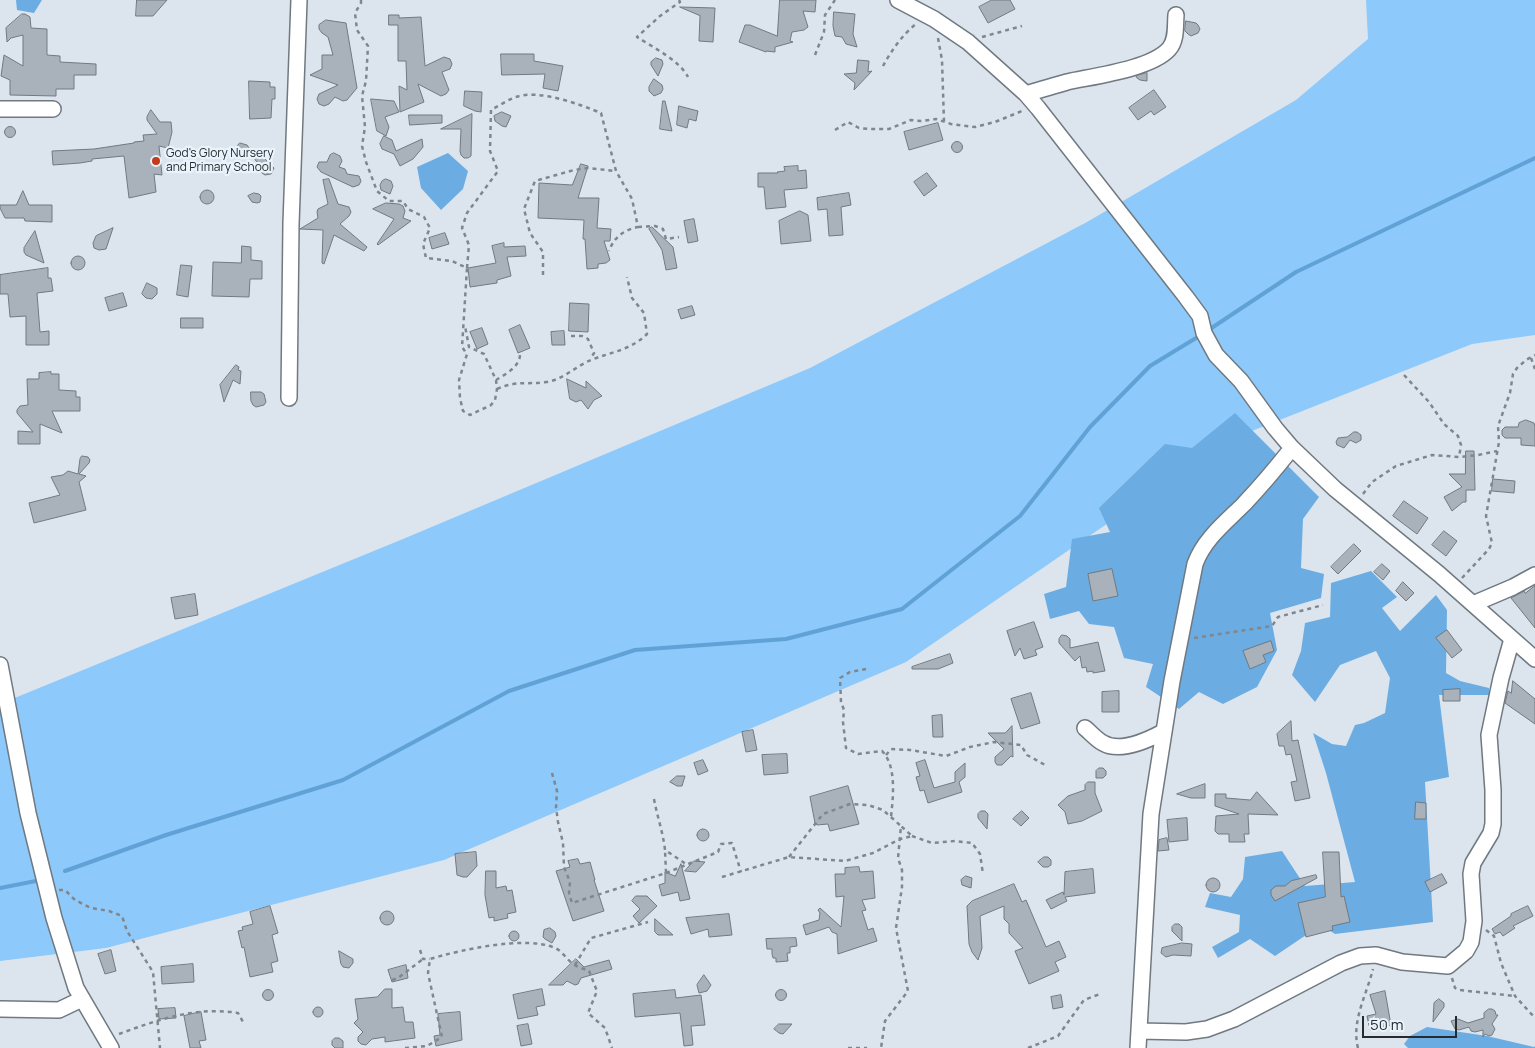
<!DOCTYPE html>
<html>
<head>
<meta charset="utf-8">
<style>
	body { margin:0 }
	#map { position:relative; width:1535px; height:1048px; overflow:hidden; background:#dce5ee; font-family:Manrope,sans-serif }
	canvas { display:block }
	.scale { position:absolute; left:1362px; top:1016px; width:95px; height:22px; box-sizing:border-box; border:2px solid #272b2e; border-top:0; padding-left:6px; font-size:15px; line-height:18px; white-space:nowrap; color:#272b2e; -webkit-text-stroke:4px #e9f3fb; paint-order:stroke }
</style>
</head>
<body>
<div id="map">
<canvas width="1535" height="1048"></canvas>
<div class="scale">50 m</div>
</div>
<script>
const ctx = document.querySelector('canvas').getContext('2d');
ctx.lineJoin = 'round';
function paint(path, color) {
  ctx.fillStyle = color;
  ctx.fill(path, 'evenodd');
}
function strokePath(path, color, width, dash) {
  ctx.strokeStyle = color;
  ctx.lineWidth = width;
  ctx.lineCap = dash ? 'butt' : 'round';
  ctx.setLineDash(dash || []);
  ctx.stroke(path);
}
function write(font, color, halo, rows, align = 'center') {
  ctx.font = font + ' Manrope,sans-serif';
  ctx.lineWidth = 4.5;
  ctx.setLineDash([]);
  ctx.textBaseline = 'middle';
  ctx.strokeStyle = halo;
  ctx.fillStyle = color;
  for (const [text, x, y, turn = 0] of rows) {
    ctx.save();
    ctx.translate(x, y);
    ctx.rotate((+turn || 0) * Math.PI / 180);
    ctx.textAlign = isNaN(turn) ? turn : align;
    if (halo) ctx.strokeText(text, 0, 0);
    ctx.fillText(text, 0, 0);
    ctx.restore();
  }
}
paint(new Path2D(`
	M 1366,0 L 1535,0 L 1535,335 L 1472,344 L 1229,440 L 906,662 L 444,860 L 106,948 L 0,961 L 0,704 L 403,539 L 810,368 L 1087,222 L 1296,100 L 1368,39 Z`), '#8dc9fa');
paint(new Path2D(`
	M 16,0 L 42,0 L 34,13 L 17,10 Z
	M 448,153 L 468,171 L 463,189 L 441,210 L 421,188 L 417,167 Z
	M 1235,413 L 1319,497 L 1303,519 L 1301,568 L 1324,574 L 1321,598 L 1270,613 L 1277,650 L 1257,687 L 1223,704 L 1199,692 L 1179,709 L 1146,687 L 1153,664 L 1124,658 L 1114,627 L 1089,624 L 1079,611 L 1050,619 L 1044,594 L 1066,587 L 1072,539 L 1110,532 L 1099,508 L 1165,444 L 1192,448 Z
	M 1371,571 L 1397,597 L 1382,608 L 1400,631 L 1436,595 L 1447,610 L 1446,673 L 1460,681 L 1489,688 L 1489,695 L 1439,695 L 1449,777 L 1425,782 L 1433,922 L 1335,934 L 1321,925 L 1275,956 L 1250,939 L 1218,958 L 1212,947 L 1239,932 L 1240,915 L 1205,907 L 1210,893 L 1231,897 L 1243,879 L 1245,857 L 1282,851 L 1305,886 L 1355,882 L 1326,773 L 1313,733 L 1332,744 L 1346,746 L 1355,725 L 1364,723 L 1385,713 L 1390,678 L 1376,651 L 1340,665 L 1315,702 L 1292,675 L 1301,651 L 1305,623 L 1330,617 L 1331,583 Z
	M 1427,1027 L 1487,1036 L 1534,1047 L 1535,1046 L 1535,1048 L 1408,1048 L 1404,1044 L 1410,1036 Z`), '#6bade2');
strokePath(new Path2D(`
	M 1207,331 L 1296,272 L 1535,158
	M 65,871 L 166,835 L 343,780 L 509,691 L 635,650 L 786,639 L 902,609 L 1020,516 L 1090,427 L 1150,366 L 1201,335
	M 0,888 L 41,880`), '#60a2d6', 4);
const building = new Path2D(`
	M 137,0 L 167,0 L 153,16 L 136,16 Z
	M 780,0 L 816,0 L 815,12 L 803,11 L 808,27 L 804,30 L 792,32 L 790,41 L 793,42 L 775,47 L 775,52 L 766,51 L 766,52 L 739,42 L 745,25 L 750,25 L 777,36 Z
	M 992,0 L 1010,0 L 1015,9 L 988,23 L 979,7 Z
	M 680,7 L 715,8 L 713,42 L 699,41 L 700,16 Z
	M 834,12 L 855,14 L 853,34 L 857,47 L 846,44 L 842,37 L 835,36 L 833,26 Z
	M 22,14 L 25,14 L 30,17 L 31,28 L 47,29 L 47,55 L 60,56 L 60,62 L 96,64 L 96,75 L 74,75 L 74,89 L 56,89 L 56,96 L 10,95 L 10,80 L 1,76 L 4,55 L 23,66 L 23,35 L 11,38 L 7,42 L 6,28 Z
	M 389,15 L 399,15 L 399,18 L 421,17 L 425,66 L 444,57 L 450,59 L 452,64 L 450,69 L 442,72 L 449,90 L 446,94 L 441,96 L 418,84 L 424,102 L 400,112 L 399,86 L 407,90 L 406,61 L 398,61 L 398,25 L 389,25 Z
	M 326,20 L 346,23 L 357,88 L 347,100 L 343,101 L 335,97 L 329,104 L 324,106 L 319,104 L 317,99 L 319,94 L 338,85 L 310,75 L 322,69 L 322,55 L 333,55 L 328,37 L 322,33 L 319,29 L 319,25 Z
	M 1186,21 L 1196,23 L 1198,25 L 1200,29 L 1198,33 L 1191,36 L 1188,34 L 1185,31 Z
	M 501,54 L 534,54 L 534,61 L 563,66 L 558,91 L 543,88 L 545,74 L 502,75 Z
	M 656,58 L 662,60 L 663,64 L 658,76 L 651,65 L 651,62 Z
	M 858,60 L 869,61 L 868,72 L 872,71 L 854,90 L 855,83 L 844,74 L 856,73 Z
	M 1147,73 L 1147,81 L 1140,80 L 1137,78 L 1136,76 Z
	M 654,79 L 662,85 L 663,89 L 661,93 L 654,96 L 649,91 L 649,87 Z
	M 249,81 L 270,82 L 270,87 L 275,87 L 275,99 L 272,99 L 271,118 L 250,119 Z
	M 1154,90 L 1166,107 L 1154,115 L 1151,111 L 1138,120 L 1129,108 Z
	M 465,91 L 482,92 L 481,112 L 475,111 L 464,106 Z
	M 371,99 L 394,101 L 399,112 L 385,117 L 389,127 L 386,136 L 377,131 Z
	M 663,101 L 665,101 L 672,131 L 660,129 Z
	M 679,106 L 698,111 L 696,121 L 689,119 L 687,128 L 677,125 Z
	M 151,110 L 160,122 L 171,122 L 172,132 L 168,148 L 159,146 L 162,175 L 154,174 L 156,192 L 129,198 L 124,156 L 92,159 L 92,161 L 80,163 L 53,165 L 52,151 L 94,149 L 134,143 L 134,142 L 144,141 L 143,135 L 157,134 L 147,120 L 147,117 Z
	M 502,112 L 511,116 L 506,127 L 502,126 L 495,121 L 494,116 Z
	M 472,114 L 471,156 L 468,158 L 464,158 L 461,155 L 460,151 L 461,129 L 441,129 Z
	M 409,115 L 442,115 L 442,123 L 410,125 Z
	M 938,123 L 943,140 L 909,150 L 904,132 Z
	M4.5 132a5.5 5.5 0 1 1 11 0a5.5 5.5 0 1 1-11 0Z
	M 384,136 L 392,140 L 396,151 L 422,139 L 423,147 L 413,159 L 400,166 L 394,154 L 382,149 L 380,144 Z
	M951.5 147a5.5 5.5 0 1 1 11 0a5.5 5.5 0 1 1-11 0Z
	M 240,143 L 247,145 L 252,152 L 244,156 L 238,155 L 236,148 Z
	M 252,153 L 264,154 L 265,159 L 274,168 L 271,174 L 265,175 L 262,173 L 262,165 L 256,161 Z
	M 334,153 L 340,156 L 342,161 L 339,167 L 345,169 L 347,174 L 359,176 L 361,181 L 359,185 L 353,187 L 321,172 L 317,167 L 319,162 L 327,162 L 330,155 Z
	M 581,164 L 588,166 L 578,198 L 599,198 L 597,228 L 611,229 L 610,241 L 604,241 L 610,260 L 606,263 L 598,264 L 598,268 L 587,269 L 585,239 L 583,239 L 584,220 L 538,218 L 539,183 L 572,185 Z
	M 798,166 L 798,171 L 806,170 L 807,188 L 784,190 L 786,207 L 766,209 L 764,187 L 758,187 L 758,173 L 778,173 L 777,172 L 785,171 L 784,167 Z
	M 927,173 L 937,186 L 924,196 L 914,182 Z
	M 329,179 L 338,204 L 349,207 L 351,212 L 349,216 L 340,224 L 367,247 L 364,251 L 334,235 L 324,264 L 322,263 L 323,230 L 300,229 L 318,218 L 317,212 L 318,209 L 328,204 L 323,180 Z
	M 386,179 L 391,181 L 393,186 L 390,194 L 381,190 L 380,185 L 382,181 Z
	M200 197a7 7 0 1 1 14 0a7 7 0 1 1-14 0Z
	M 23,191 L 29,205 L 52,205 L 52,222 L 25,221 L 24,218 L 5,218 L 0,208 L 0,205 L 16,205 Z
	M 254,193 L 259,194 L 261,196 L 260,202 L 257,203 L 252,202 L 248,196 Z
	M 849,193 L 851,205 L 841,207 L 843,235 L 829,236 L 827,209 L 818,210 L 817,198 Z
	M 386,203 L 399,204 L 403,206 L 405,211 L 403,218 L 411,221 L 378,245 L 377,244 L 394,219 L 373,209 Z
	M 800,211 L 808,215 L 811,241 L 781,244 L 779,221 Z
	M 694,219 L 698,241 L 688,243 L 684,221 Z
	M 652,227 L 673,247 L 677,268 L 666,270 L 662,250 L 649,229 Z
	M 113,228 L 106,249 L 99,250 L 94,248 L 93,243 L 96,236 Z
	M 35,231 L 44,263 L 26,255 L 24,252 L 24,248 Z
	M 445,233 L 449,244 L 432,249 L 429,238 Z
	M 504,243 L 504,247 L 525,246 L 526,256 L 507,257 L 511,276 L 497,280 L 497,283 L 470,287 L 468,268 L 496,263 L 492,246 Z
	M 242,246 L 251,247 L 251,260 L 262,261 L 262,279 L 250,279 L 249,297 L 212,296 L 213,262 L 241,263 Z
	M71 263a7 7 0 1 1 14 0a7 7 0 1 1-14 0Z
	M 181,265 L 192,266 L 188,297 L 177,295 Z
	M 48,268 L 48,278 L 51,278 L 53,291 L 37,293 L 40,332 L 49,331 L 49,345 L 26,345 L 26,316 L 10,317 L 8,294 L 0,294 L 0,275 Z
	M 147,283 L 157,288 L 157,294 L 152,299 L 146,298 L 142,294 Z
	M 123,293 L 127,306 L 109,311 L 105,298 Z
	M 570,303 L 589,304 L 588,332 L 569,331 Z
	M 692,306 L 695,315 L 681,319 L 678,310 Z
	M 181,318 L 203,318 L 203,328 L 181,328 Z
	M 520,325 L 530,348 L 518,353 L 509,330 Z
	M 482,328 L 488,344 L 477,349 L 470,332 Z
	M 564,331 L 565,345 L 552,345 L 551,332 Z
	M 236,365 L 239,367 L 238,370 L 241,371 L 240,384 L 233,380 L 224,402 L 220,385 Z
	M 51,372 L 51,374 L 59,374 L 59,390 L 76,391 L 76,397 L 80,397 L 80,411 L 52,411 L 62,433 L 40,424 L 40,444 L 18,444 L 18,431 L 33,432 L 17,413 L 17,410 L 20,406 L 28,405 L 27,379 L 39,379 L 39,373 Z
	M 567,379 L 586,388 L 586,381 L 602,396 L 594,400 L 588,409 L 581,400 L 576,402 L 570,399 Z
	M 251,392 L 261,392 L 264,394 L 266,402 L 264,405 L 256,407 L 253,405 L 251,401 Z
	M 1526,420 L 1534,423 L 1535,427 L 1535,446 L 1521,445 L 1521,438 L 1505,438 L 1502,435 L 1502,430 L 1505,427 L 1518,427 L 1519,423 Z
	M 1354,432 L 1357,432 L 1361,435 L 1361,440 L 1356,443 L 1350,440 L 1344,448 L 1337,445 L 1336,442 L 1338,438 L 1347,437 Z
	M 1466,451 L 1474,451 L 1475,490 L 1466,490 L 1466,502 L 1463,502 L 1452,511 L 1444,497 L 1462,487 L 1449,474 L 1465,474 Z
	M 82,456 L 88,457 L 90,460 L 89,463 L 79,474 L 86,476 L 79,482 L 86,510 L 34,523 L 29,503 L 60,495 L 51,477 L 63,475 L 68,471 L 78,474 L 80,459 Z
	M 1493,479 L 1515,481 L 1514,493 L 1492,491 Z
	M 1404,501 L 1428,518 L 1417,534 L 1393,516 Z
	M 1444,531 L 1457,541 L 1446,556 L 1432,545 Z
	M 1354,544 L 1361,551 L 1338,574 L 1331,567 Z
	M 1382,564 L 1390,571 L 1383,580 L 1374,572 Z
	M 1112,569 L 1118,596 L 1093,601 L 1088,574 Z
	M 1403,582 L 1414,593 L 1406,601 L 1396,591 Z
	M 1535,586 L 1535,628 L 1511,598 L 1524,591 L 1525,593 Z
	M 195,594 L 198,615 L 175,619 L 171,598 Z
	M 1034,622 L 1043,647 L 1035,650 L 1037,655 L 1024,659 L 1020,648 L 1015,656 L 1007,631 Z
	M 1447,630 L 1462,650 L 1452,658 L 1436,638 Z
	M 1062,635 L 1067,636 L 1070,639 L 1070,648 L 1098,642 L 1105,671 L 1093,673 L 1093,671 L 1087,672 L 1086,667 L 1082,668 L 1080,656 L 1075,661 L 1059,643 L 1059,639 Z
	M 1271,641 L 1274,651 L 1263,655 L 1266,662 L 1250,669 L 1243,651 Z
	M 950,654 L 953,663 L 938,669 L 912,669 L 912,667 Z
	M 1513,681 L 1535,699 L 1535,724 L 1505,703 L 1508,691 L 1511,693 Z
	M 1460,689 L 1460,701 L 1443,701 L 1443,690 Z
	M 1119,691 L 1119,712 L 1102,712 L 1102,692 Z
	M 1031,693 L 1040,723 L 1021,729 L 1011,699 Z
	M 942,715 L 943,737 L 933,737 L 932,716 Z
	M 1291,721 L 1292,741 L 1298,740 L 1310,798 L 1295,801 L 1291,782 L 1297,781 L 1291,754 L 1286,755 L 1284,746 L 1279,746 L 1277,734 Z
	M 1012,726 L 1013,757 L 1011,756 L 1002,765 L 997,765 L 995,762 L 995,757 L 1004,749 L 988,733 L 1005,733 Z
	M 753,730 L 757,750 L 746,752 L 742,732 Z
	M 787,754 L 788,773 L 764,775 L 762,755 Z
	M 703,760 L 708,771 L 698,775 L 694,763 Z
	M 925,760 L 934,788 L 955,782 L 955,772 L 965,763 L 965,777 L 959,782 L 962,792 L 928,803 L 924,790 L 920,791 L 916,777 L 920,776 L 916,763 Z
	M 1099,768 L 1103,768 L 1106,771 L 1106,775 L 1103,778 L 1096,778 L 1096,771 Z
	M 677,776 L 685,776 L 682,786 L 677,786 L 670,782 Z
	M 1088,782 L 1095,782 L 1095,793 L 1102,811 L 1082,821 L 1068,824 L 1065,812 L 1058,805 L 1068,796 L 1085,790 L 1085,785 Z
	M 1205,784 L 1205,798 L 1191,798 L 1177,794 Z
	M 848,786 L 859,824 L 830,831 L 828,824 L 817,825 L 815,823 L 810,797 Z
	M 1257,792 L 1278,815 L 1248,814 L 1249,834 L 1244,834 L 1245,842 L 1229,842 L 1229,834 L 1218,834 L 1215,831 L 1216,816 L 1239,814 L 1215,806 L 1215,794 L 1226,794 L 1226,798 L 1250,800 Z
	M 1416,802 L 1426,803 L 1426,819 L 1415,819 Z
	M 981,811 L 985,811 L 988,814 L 987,829 L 978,818 L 978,814 Z
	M 1022,811 L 1029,818 L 1021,826 L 1013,819 Z
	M 1187,818 L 1188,840 L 1169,842 L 1167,820 Z
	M697 835a6 6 0 1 1 12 0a6 6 0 1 1-12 0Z
	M 1167,838 L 1169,850 L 1158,851 L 1159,840 Z
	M 476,852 L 477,866 L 467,877 L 463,877 L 457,875 L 455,854 Z
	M 1323,852 L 1339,852 L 1341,897 L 1344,896 L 1350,922 L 1332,926 L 1333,930 L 1306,937 L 1298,903 L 1325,897 Z
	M 1044,857 L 1048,857 L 1051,860 L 1051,865 L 1048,867 L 1043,867 L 1038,862 Z
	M 578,859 L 580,864 L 590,862 L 595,880 L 594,880 L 604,911 L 573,921 L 556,871 L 570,867 L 568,861 Z
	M 694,861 L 705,862 L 696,872 L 685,871 Z
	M 681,864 L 690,899 L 680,901 L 678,892 L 662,896 L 659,885 L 665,883 L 665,872 L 675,876 Z
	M 859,867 L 860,872 L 873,871 L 875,898 L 862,900 L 866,910 L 862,911 L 868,930 L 873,928 L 877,941 L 838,954 L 837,934 L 832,932 L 829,927 L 806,935 L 803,925 L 819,920 L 820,913 L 818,910 L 820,908 L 841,927 L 844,896 L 836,897 L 835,874 L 845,874 L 845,868 Z
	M 1093,869 L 1095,893 L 1065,897 L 1067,901 L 1051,909 L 1046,900 L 1063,892 L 1064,895 L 1065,872 Z
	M 486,871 L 496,871 L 496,888 L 506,886 L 507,891 L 512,890 L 516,912 L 507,914 L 508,918 L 494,921 L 494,917 L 489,918 L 485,895 Z
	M 1442,874 L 1447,883 L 1430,892 L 1425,882 Z
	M 1316,875 L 1317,878 L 1275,901 L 1271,895 L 1271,890 L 1276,886 L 1285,886 L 1291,881 Z
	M 966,876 L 972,878 L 971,888 L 962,885 L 961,880 Z
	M1206 885a7 7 0 1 1 14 0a7 7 0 1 1-14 0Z
	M 1014,884 L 1022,902 L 1026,900 L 1046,947 L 1059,941 L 1066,957 L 1055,962 L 1059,971 L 1029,984 L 1015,951 L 1023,948 L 1009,933 L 1009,924 L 1004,919 L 1004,906 L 980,916 L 982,948 L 978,960 L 972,952 L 969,944 L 967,906 L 972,901 Z
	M 636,896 L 647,896 L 657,906 L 639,923 L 633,916 L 640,909 L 632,901 Z
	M 270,906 L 278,933 L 272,935 L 278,961 L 271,963 L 273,972 L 250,977 L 244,947 L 242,948 L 238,931 L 243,930 L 242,927 L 253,924 L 250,912 Z
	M 1528,906 L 1533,916 L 1513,926 L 1515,928 L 1503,936 L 1500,932 L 1495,934 L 1492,929 L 1511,916 L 1511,914 Z
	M380 918a7 7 0 1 1 14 0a7 7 0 1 1-14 0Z
	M 729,914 L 732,935 L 709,937 L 708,929 L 691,934 L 686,918 Z
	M 655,919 L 673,935 L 658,935 L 655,932 Z
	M 1175,924 L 1179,924 L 1182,927 L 1182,941 L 1172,931 L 1172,927 Z
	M 550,928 L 555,932 L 556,936 L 552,943 L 545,939 L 543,937 L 544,930 Z
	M509 936a5 5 0 1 1 10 0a5 5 0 1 1-10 0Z
	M 796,938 L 797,946 L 790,947 L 790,953 L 787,953 L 788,961 L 776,962 L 776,958 L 773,958 L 772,954 L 772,949 L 767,949 L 766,939 Z
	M 1182,943 L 1192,944 L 1191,956 L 1173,955 L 1166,957 L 1161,953 L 1162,948 Z
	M 111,950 L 116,971 L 105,974 L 98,954 Z
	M 339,951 L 353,959 L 353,963 L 349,968 L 343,967 L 341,964 Z
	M 576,959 L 584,967 L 609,960 L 612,969 L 581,978 L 578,984 L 575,985 L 567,981 L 563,985 L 549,985 Z
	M 193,964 L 194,982 L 162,984 L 161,967 Z
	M 406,965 L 408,978 L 392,982 L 388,970 Z
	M 704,975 L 711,985 L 707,991 L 699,993 L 697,985 Z
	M 385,989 L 392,989 L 392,1008 L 403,1007 L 405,1022 L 413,1022 L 415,1038 L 385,1042 L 385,1037 L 372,1039 L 366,1045 L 361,1044 L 358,1041 L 358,1037 L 363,1032 L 354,1023 L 358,1019 L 355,999 L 377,997 Z
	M 542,989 L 545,1005 L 536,1007 L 538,1015 L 518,1019 L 513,995 Z
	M775.5 995a5.5 5.5 0 1 1 11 0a5.5 5.5 0 1 1-11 0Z
	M262.5 995a5.5 5.5 0 1 1 11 0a5.5 5.5 0 1 1-11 0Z
	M 675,990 L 676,998 L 701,995 L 705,1025 L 691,1026 L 693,1045 L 684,1046 L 680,1013 L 635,1017 L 633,994 Z
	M 1385,991 L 1391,1025 L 1370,1030 L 1367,1016 L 1376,1014 L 1370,995 Z
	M 1061,995 L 1063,1007 L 1053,1009 L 1051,997 Z
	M 1439,999 L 1444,1003 L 1444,1007 L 1433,1022 L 1434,1003 Z
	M313 1012a5 5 0 1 1 10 0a5 5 0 1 1-10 0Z
	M 175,1008 L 176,1018 L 159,1019 L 158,1009 Z
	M 1489,1009 L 1492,1009 L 1495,1011 L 1496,1015 L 1498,1015 L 1492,1024 L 1495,1029 L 1492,1035 L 1489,1036 L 1485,1034 L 1483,1037 L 1483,1030 L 1475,1032 L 1471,1031 L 1469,1027 L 1459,1030 L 1455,1029 L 1451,1021 L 1458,1019 L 1468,1023 L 1484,1018 L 1484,1013 Z
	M 201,1012 L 206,1040 L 199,1041 L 201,1048 L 190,1048 L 184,1016 Z
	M 460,1012 L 462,1040 L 436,1046 L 434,1036 L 440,1035 L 438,1014 Z
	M 528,1024 L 532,1044 L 521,1046 L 517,1026 Z
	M 779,1024 L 792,1024 L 783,1034 L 779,1033 L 774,1029 Z
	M 335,1038 L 339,1038 L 343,1041 L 343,1048 L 335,1048 L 332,1045 L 332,1041 Z`);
paint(building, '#a9b2ba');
strokePath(building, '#717980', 1);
const minor = new Path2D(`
	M 898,0 L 934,19 L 968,42 L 1026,94 L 1038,108 L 1186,297 L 1200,316 L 1204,333 L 1216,355 L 1241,381 L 1275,428 L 1292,448 L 1335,489 L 1439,574 L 1535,659
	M 1026,94 C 1039,90 1053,86 1067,82 C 1094,76 1151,69 1169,49 C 1177,40 1175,26 1176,15
	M 0,109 L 53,109
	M 289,398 L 291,224 L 299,0
	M 1473,604 L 1513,587 L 1535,575
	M 0,665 L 28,813 L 54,918 L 76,988 L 111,1048
	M 1085,728 C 1091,733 1097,740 1103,743 C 1120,753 1148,740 1163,732
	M 0,1009 L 59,1010 L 82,999
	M 1139,1031 L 1186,1032 L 1207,1029 L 1234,1019 L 1341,963 L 1360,956 L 1376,955 L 1402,962 L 1448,966 L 1466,951 L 1471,942 L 1474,921 L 1471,874 L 1473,863 L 1491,833 L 1493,824 L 1493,790 L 1489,735 L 1501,678 L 1512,639
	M 1138,1048 L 1151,814 L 1172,681 L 1195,564 C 1204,539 1226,522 1244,504 C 1261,486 1277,467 1292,448`);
strokePath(minor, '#707980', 18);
strokePath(new Path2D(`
	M 361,0 L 361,3 L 355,13 L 357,30 L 368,46 L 366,81 L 362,96 L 365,127 L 362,146 L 366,162 L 377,191 L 389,201 L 403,201 L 408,209 L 424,217 L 430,228 L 423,244 L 426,258 L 452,261 L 467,268 L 462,347 L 467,354 L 459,380 L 460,398 L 463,411 L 470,415 L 491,405 L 495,400 L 497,389 L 496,380 L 484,354 L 469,347 L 465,326
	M 679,0 L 680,2 L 660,16 L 637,37 C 654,48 679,60 688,77
	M 982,37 L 1022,26
	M 938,38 L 942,60 L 944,122
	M 815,55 L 824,32 L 825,15 L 835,0
	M 883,66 C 891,51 903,34 916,24
	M 835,130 L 848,122 L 859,128 L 870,129 L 889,129 L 911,120 L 921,121 L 936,119 L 951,124 L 975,127 L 995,122 L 1022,111
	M 638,227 L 655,226 L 663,229 L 666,239 L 679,237
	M 467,268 L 469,245 L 462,228 L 467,213 L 498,171 L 490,151 L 491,110 C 499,106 507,100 516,97 C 539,89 579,104 601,113 L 616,171 L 632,199 L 638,227 C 624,230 614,237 609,251
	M 543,275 L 543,252 L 530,233 L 524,209 L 535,181 L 574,170 L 588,168 L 615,171
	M 571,336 L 582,336 L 588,339 L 594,353 L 591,358
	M 1531,358 L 1535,369
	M 1404,375 L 1429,402 L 1444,424 L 1458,436 L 1461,445 L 1459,457
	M 496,380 C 506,374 521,366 520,353
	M 497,389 C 517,380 527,385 546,382 C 563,380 576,366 591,360 C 611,352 631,350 647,334 L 644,313 L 632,298 L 627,277
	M 1363,494 L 1372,482 L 1396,466 L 1432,455 L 1459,457 L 1478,455 L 1497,451
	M 1462,578 L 1489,549 L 1492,543 L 1486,516 L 1499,442 L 1498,426 L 1510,393 L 1513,374 L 1517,368 L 1526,360 L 1535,355
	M 1194,638 L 1272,626 L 1278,617 L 1323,605
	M 866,669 L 850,672 L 840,678 L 841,702 L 844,710 L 843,722 L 846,748 L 858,754 L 882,751 C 897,766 893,798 891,817
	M 886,755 L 891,749 L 910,750 L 946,756 L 970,747 L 994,742 L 1021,745 L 1027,755 L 1047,766
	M 552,773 L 557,791 L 556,807 L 558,822 L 563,843 L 564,867 L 570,882 L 569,893 L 572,903 L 666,873 L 665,850
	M 654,799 C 657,816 663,832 665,850 L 686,864
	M 912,836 L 932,843 L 955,841 L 972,843 L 980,854 L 983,874
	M 789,857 L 823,814 L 850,804 L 868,805 L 883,810 L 901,826
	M 666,873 L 718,852 L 721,844 L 732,843 L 741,872
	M 722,877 L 789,857 L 845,861 L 873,853 L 900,839 L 912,836 L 901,826 L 898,858 L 902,870 L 902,887 L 896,928 L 908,991 L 885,1021 L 881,1048
	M 59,890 L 65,890 L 75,900 L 91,908 L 109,911 L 122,916 L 127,931 L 153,972 L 160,1048
	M 1486,930 L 1494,936 L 1501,963 L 1515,996 L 1535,1018
	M 420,950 L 423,959 L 430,959
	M 575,965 L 591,938 L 648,922
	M 1452,978 L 1455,988 L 1459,990 L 1515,996
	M 392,980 L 398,978 L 423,959
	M 119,1034 C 157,1020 196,1006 238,1013 L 243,1022
	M 405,1048 L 427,1046 L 442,1037 L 428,973 L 430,959 C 460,950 526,935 555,948 C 563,951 567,961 575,965 C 579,968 585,969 589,971 L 597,991 L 588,1013 L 605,1028 L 612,1048
	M 848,1048 L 867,1048
	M 1028,1048 L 1058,1036 L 1084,1000 L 1100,994
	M 1358,1048 C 1351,1021 1367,994 1373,969`), '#80868c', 2.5, [4, 4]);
strokePath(minor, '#fff', 15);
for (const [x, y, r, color] of [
	[156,161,5,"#c43a1a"]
]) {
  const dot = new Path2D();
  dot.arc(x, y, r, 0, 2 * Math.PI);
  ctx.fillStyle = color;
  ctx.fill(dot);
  strokePath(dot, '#e9f3fb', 2);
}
write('12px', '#272b2e', '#e9f3fb', [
	["God's Glory Nursery",166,154],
	["and Primary School",166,168]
], 'left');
</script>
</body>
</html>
